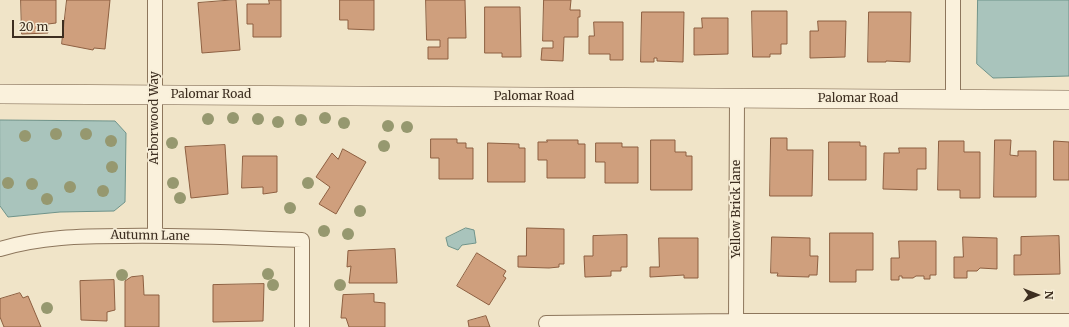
<!DOCTYPE html>
<html>
<head>
<meta charset="utf-8">
<style>
	body { margin:0 }
	#map { position:relative; width:1069px; height:327px; overflow:hidden; background:#f0e4c8; font-family:Merriweather,serif }
	canvas { display:block }
	.north { position:absolute; left:1017px; top:275px; width:40px; height:40px; -webkit-text-stroke:3px #f7eed8; paint-order:stroke; rotate:90deg; font-size:11px; font-weight:700; line-height:16px; text-align:center; color:#3d2e20 }
	.north::after { content:''; display:block; margin:auto; width:14px; height:18px; background:#3d2e20; clip-path:polygon(50% 0,100% 100%,50% 72%,0 100%) }
	.scale { position:absolute; left:12px; top:20px; width:52px; height:18px; box-sizing:border-box; border:2px solid #3d2e20; border-top:0; padding-left:5px; font-size:12px; line-height:14px; white-space:nowrap; color:#3d2e20; -webkit-text-stroke:3px #f7eed8; paint-order:stroke }
</style>
</head>
<body>
<div id="map">
<canvas width="1069" height="327"></canvas>
<div class="north">N</div>
<div class="scale">20 m</div>
</div>
<script>
const ctx = document.querySelector('canvas').getContext('2d');
ctx.lineJoin = 'round';
function paint(path, color) {
  ctx.fillStyle = color;
  ctx.fill(path, 'evenodd');
}
function strokePath(path, color, width, dash) {
  ctx.strokeStyle = color;
  ctx.lineWidth = width;
  ctx.lineCap = dash ? 'butt' : 'round';
  ctx.setLineDash(dash || []);
  ctx.stroke(path);
}
function write(font, color, halo, rows, align = 'center') {
  ctx.font = font + ' Merriweather,serif';
  ctx.lineWidth = 3.5;
  ctx.setLineDash([]);
  ctx.textBaseline = 'middle';
  ctx.strokeStyle = halo;
  ctx.fillStyle = color;
  for (const [text, x, y, turn = 0] of rows) {
    ctx.save();
    ctx.translate(x, y);
    ctx.rotate((+turn || 0) * Math.PI / 180);
    ctx.textAlign = isNaN(turn) ? turn : align;
    if (halo) ctx.strokeText(text, 0, 0);
    ctx.fillText(text, 0, 0);
    ctx.restore();
  }
}
const water = new Path2D(`
	M 978,0 L 1069,0 L 1069,76 L 993,78 L 977,64 Z
	M 0,120 L 115,121 L 126,133 L 125,202 L 114,211 L 60,212 L 8,217 L 0,206 Z
	M 466,228 L 474,230 L 476,243 L 462,245 L 458,250 L 448,246 L 446,238 Z`);
paint(water, '#a9c4bc');
strokePath(water, '#6f938a', 1);
const building = new Path2D(`
	M 21,0 L 56,0 L 56,23 L 48,24 L 48,33 L 22,34 Z
	M 67,0 L 110,0 L 105,49 L 94,48 L 93,50 L 62,44 Z
	M 236,0 L 240,50 L 202,53 L 198,3 Z
	M 269,0 L 281,0 L 281,37 L 253,37 L 253,24 L 247,24 L 247,4 L 269,4 Z
	M 340,0 L 374,0 L 374,30 L 348,29 L 348,20 L 340,20 Z
	M 426,0 L 465,0 L 466,38 L 448,38 L 448,59 L 428,59 L 428,47 L 440,47 L 440,40 L 427,40 Z
	M 544,0 L 571,0 L 570,10 L 580,10 L 580,17 L 578,17 L 578,37 L 564,37 L 563,61 L 541,60 L 542,48 L 553,48 L 553,41 L 543,41 Z
	M 485,7 L 520,7 L 521,57 L 502,57 L 502,53 L 485,53 Z
	M 752,11 L 787,11 L 787,44 L 781,44 L 781,54 L 770,54 L 770,57 L 753,57 Z
	M 642,12 L 684,12 L 683,62 L 657,61 L 657,58 L 654,58 L 654,62 L 641,62 Z
	M 869,12 L 911,12 L 910,62 L 886,61 L 886,62 L 868,62 Z
	M 702,18 L 728,18 L 728,54 L 694,55 L 694,28 L 702,28 Z
	M 818,21 L 846,21 L 845,57 L 810,58 L 810,31 L 818,31 Z
	M 594,22 L 623,22 L 623,60 L 610,60 L 610,54 L 589,54 L 589,36 L 594,36 Z
	M 771,138 L 787,138 L 787,150 L 813,150 L 812,196 L 770,196 Z
	M 431,139 L 457,139 L 457,143 L 466,143 L 466,148 L 473,148 L 473,179 L 439,179 L 439,158 L 431,158 Z
	M 547,140 L 578,140 L 578,144 L 585,144 L 585,178 L 547,178 L 547,160 L 538,160 L 538,142 L 547,142 Z
	M 651,140 L 675,140 L 675,152 L 686,152 L 686,156 L 692,156 L 692,190 L 651,190 Z
	M 995,140 L 1011,140 L 1010,155 L 1018,156 L 1018,151 L 1036,151 L 1036,197 L 994,197 Z
	M 939,141 L 964,141 L 964,152 L 980,152 L 980,198 L 960,198 L 960,190 L 938,190 Z
	M 1054,141 L 1069,142 L 1069,180 L 1054,180 Z
	M 829,142 L 860,142 L 860,146 L 866,146 L 866,180 L 829,180 Z
	M 488,143 L 519,144 L 519,148 L 525,148 L 525,182 L 488,182 Z
	M 596,143 L 622,143 L 622,147 L 638,147 L 638,183 L 605,183 L 605,162 L 596,162 Z
	M 225,145 L 228,194 L 191,198 L 185,147 Z
	M 899,148 L 926,148 L 926,169 L 917,169 L 917,190 L 883,189 L 884,153 L 899,153 Z
	M 343,149 L 366,162 L 336,214 L 319,204 L 330,187 L 316,177 L 332,153 L 338,159 Z
	M 243,156 L 277,156 L 277,192 L 263,194 L 263,187 L 242,188 Z
	M 527,228 L 564,229 L 564,264 L 559,264 L 559,267 L 549,268 L 518,267 L 518,256 L 526,256 Z
	M 830,233 L 873,233 L 873,270 L 856,270 L 856,282 L 830,282 Z
	M 627,235 L 627,267 L 621,267 L 621,271 L 611,271 L 611,276 L 585,277 L 584,256 L 593,256 L 593,236 Z
	M 1059,236 L 1060,274 L 1014,275 L 1014,255 L 1021,255 L 1021,237 Z
	M 772,237 L 810,238 L 810,256 L 818,256 L 817,275 L 809,275 L 809,277 L 777,276 L 778,273 L 771,273 Z
	M 963,237 L 997,238 L 997,269 L 980,268 L 977,271 L 967,271 L 967,278 L 954,278 L 954,257 L 963,257 Z
	M 659,238 L 698,238 L 698,278 L 684,278 L 684,275 L 650,277 L 650,267 L 659,267 Z
	M 899,241 L 936,241 L 936,275 L 930,275 L 930,279 L 924,279 L 924,276 L 916,276 L 913,278 L 902,278 L 902,276 L 899,276 L 899,280 L 891,280 L 891,258 L 899,258 Z
	M 395,249 L 397,283 L 349,283 L 351,266 L 347,267 L 348,251 Z
	M 477,253 L 506,271 L 503,276 L 506,278 L 489,305 L 457,286 Z
	M 143,276 L 144,295 L 159,295 L 159,327 L 125,327 L 125,281 L 131,277 Z
	M 114,280 L 115,310 L 107,312 L 107,321 L 81,320 L 80,281 Z
	M 264,284 L 263,321 L 213,322 L 213,285 Z
	M 20,293 L 23,298 L 28,296 L 41,327 L 4,327 L 0,317 L 0,299 Z
	M 374,294 L 374,302 L 385,303 L 385,327 L 349,327 L 346,318 L 341,318 L 343,295 Z
	M 486,316 L 490,327 L 469,327 L 468,321 Z`);
paint(building, '#cf9f7d');
strokePath(building, '#8d5f41', 1);
const street = new Path2D(`
	M 155,0 L 155,235
	M 953,0 L 953,99
	M 0,249 C 40,237 81,236 123,236 C 183,235 242,238 302,240 L 302,327
	M 736,321 L 737,98
	M 546,323 L 736,321 L 1069,321`);
const secondary = new Path2D(`
	M 0,94 L 1069,100`);
strokePath(street, '#8d765c', 16);
strokePath(secondary, '#6f573f', 20);
strokePath(street, '#faf1dc', 14);
strokePath(secondary, '#faf1dc', 19);
ctx.fillStyle = '#96986f';
for (const [x, y] of [
	[233,118],
	[325,118],
	[208,119],
	[258,119],
	[301,120],
	[278,122],
	[344,123],
	[388,126],
	[407,127],
	[56,134],
	[86,134],
	[25,136],
	[111,141],
	[172,143],
	[384,146],
	[112,167],
	[8,183],
	[173,183],
	[308,183],
	[32,184],
	[70,187],
	[103,191],
	[180,198],
	[47,199],
	[290,208],
	[360,211],
	[324,231],
	[348,234],
	[268,274],
	[122,275],
	[273,285],
	[340,285],
	[47,308]
]) {
  ctx.beginPath();
  ctx.arc(x, y, 6, 0, 2 * Math.PI);
  ctx.fill();
}
write('12px', '#3d2e20', '#f7eed8', [
	["Palomar Road",211,95],
	["Palomar Road",534,97],
	["Palomar Road",858,99],
	["Arborwood Way",155,118,-90],
	["Yellow Brick lane",737,209,-90],
	["Autumn Lane",150,236,1]
]);
</script>
</body>
</html>
